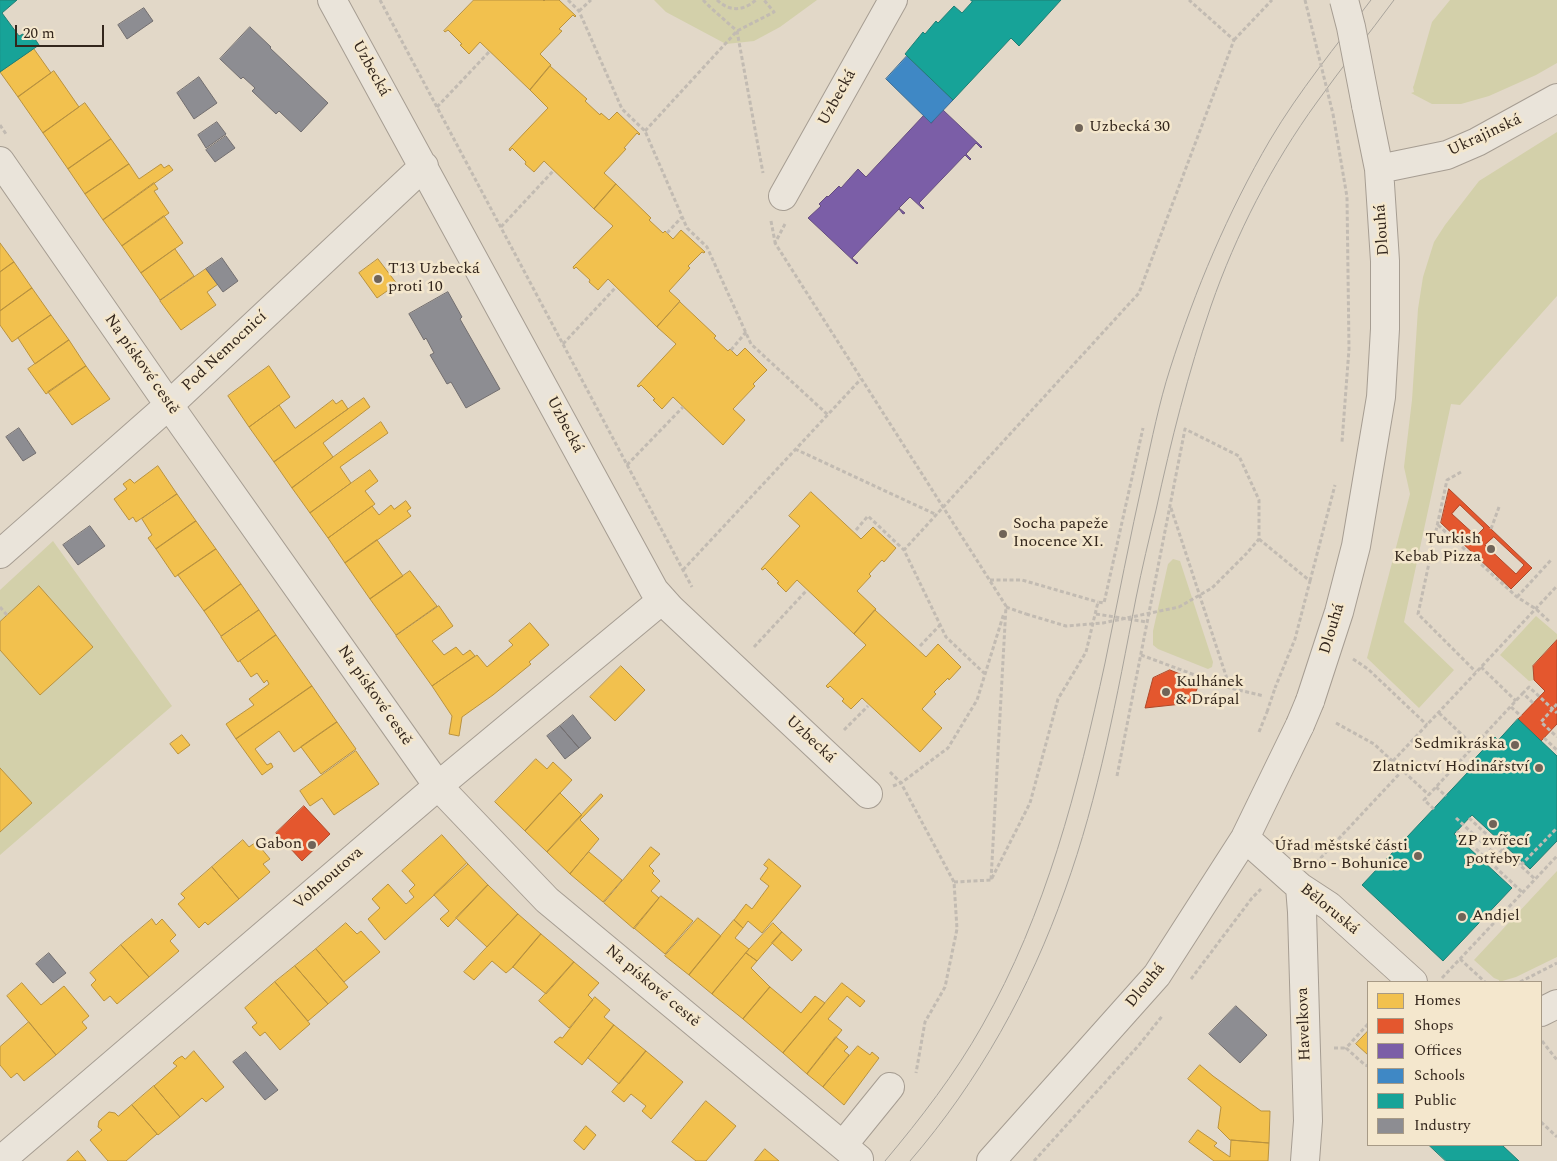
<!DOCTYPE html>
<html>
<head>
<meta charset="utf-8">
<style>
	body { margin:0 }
	#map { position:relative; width:1557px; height:1161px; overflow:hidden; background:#e2d8c8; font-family:Spectral,serif }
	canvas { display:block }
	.legend { position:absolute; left:1367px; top:981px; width:175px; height:165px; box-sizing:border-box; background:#f4e7cd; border:1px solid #a79a86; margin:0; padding:6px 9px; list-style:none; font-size:15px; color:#33261c }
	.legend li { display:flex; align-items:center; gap:10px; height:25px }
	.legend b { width:25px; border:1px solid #a79a86 }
	.scale { position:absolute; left:15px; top:25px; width:89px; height:22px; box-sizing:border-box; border:2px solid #33261c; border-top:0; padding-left:6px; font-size:15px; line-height:18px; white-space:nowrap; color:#33261c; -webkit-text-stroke:4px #f4e7cd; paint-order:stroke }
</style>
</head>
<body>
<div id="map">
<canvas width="1557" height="1161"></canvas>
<ul class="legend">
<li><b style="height:14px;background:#f2c14e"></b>Homes</li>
<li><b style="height:14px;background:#e4572e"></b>Shops</li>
<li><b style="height:14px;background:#7b5ea7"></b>Offices</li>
<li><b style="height:14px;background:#3f88c5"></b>Schools</li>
<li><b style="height:14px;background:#17a398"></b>Public</li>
<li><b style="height:14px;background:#8d8d92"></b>Industry</li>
</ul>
<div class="scale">20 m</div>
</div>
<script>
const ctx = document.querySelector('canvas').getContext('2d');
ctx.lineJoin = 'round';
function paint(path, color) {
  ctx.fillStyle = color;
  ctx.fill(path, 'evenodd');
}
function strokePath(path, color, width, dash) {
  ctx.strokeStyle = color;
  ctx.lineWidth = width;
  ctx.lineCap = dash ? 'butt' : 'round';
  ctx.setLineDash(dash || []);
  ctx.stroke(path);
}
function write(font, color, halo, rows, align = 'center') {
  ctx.font = font + ' Spectral,serif';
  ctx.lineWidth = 5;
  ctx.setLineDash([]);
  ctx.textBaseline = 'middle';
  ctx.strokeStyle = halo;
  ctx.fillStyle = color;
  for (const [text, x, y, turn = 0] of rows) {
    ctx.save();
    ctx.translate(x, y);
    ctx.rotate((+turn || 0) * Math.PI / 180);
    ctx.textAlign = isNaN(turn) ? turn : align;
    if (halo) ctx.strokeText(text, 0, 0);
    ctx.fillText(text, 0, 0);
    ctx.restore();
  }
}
paint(new Path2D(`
	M 654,0 L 817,0 L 780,27 L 754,41 L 726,44 L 666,12 Z
	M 1450,0 L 1557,0 L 1557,63 L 1536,75 L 1489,96 L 1461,104 L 1432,104 L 1411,93 L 1414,92 L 1413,87 L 1414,85 L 1432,22 Z
	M 1557,132 L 1557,296 L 1460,405 L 1451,404 L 1404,622 L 1454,670 L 1419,708 L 1367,658 L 1410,494 L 1404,467 L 1412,400 L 1418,309 L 1423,277 L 1434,242 L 1445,225 L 1479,181 Z
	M 53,541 L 172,706 L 0,855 L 0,590 Z
	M 1173,559 L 1180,561 L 1213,662 L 1212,667 L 1208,669 L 1158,649 L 1153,645 L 1153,631 L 1168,564 Z
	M 1536,616 L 1557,634 L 1557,640 L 1533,665 L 1534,680 L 1529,681 L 1500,655 Z
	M 1557,871 L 1557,957 L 1516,977 L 1499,982 L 1499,980 L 1494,978 L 1474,960 Z`), '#d3d0aa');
const homes = new Path2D(`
	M 474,0 L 543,0 L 544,1 L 545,0 L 559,0 L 576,16 L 575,17 L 573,15 L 559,29 L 562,31 L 540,54 L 551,65 L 530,90 L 480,42 L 469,54 L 460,45 L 462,44 L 448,30 L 445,32 L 444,31 Z
	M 34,49 L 51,73 L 18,97 L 0,72 Z
	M 550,66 L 587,99 L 585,101 L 600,115 L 601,113 L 609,120 L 617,112 L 640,134 L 639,135 L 637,133 L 624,148 L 626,149 L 604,173 L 616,184 L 594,209 L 544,161 L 534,172 L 525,164 L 526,162 L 512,148 L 510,151 L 509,149 L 548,108 L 530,90 Z
	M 54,71 L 79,107 L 43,133 L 18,97 Z
	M 85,103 L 111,139 L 68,169 L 43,133 Z
	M 111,139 L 129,164 L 85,194 L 68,169 Z
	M 129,164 L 139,179 L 161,164 L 164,168 L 169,165 L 173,170 L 103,220 L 85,194 Z
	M 154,183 L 158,189 L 154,191 L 169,213 L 122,246 L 103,220 Z
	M 616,184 L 651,218 L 649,220 L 663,233 L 665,231 L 673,239 L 681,230 L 705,252 L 704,253 L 702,252 L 688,266 L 690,268 L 669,291 L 680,301 L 657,327 L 608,279 L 598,290 L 589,282 L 590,280 L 576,267 L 574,269 L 573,267 L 613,226 L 594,209 Z
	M 164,216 L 183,243 L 141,273 L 122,246 Z
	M 0,243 L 14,262 L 0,272 Z
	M 175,249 L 194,276 L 160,300 L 141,273 Z
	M 378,259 L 397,284 L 377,298 L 359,273 Z
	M 14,262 L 32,288 L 0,311 L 0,272 Z
	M 206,269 L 218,284 L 207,292 L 216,305 L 181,330 L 160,301 Z
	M 32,288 L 51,315 L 12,342 L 0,325 L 0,311 Z
	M 680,302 L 716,336 L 714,338 L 728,351 L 730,349 L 737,356 L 745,348 L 767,370 L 753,384 L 755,386 L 733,409 L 745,420 L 723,445 L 673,397 L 662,409 L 653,400 L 655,399 L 641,385 L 639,387 L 637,386 L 676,344 L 657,327 Z
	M 51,315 L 69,340 L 35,364 L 18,338 Z
	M 69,340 L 86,366 L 46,394 L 28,369 Z
	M 86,366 L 110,399 L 72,425 L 48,392 Z
	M 269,366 L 290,397 L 249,427 L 228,396 Z
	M 364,398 L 370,407 L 323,443 L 333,457 L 292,488 L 274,462 Z
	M 333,400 L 336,404 L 342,400 L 348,409 L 274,462 L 249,427 L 279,405 L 295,428 Z
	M 381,422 L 388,433 L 340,467 L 351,483 L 310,513 L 292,488 Z
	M 158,466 L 177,494 L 136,522 L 133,517 L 129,520 L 114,499 L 127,489 L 123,484 L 130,479 L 134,483 Z
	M 370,470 L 378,481 L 365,491 L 375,504 L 328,538 L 310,513 Z
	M 811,492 L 861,539 L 873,527 L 896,548 L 884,562 L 882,560 L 869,574 L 871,576 L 857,591 L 876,609 L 854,634 L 797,580 L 786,592 L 777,583 L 779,582 L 765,568 L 763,570 L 761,569 L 800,526 L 789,516 Z
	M 177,494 L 196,521 L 156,549 L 148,538 L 152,535 L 142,519 Z
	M 406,501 L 411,508 L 407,511 L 411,516 L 345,563 L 328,538 L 372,506 L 379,515 L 391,505 L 394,509 Z
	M 196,521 L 216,549 L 175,577 L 156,549 Z
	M 377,540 L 403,576 L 370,599 L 345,563 Z
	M 216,549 L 241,584 L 204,611 L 178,575 Z
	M 410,571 L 437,606 L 396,635 L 370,599 Z
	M 241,584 L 259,610 L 221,636 L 204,611 Z
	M 39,586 L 93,647 L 40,695 L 0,650 L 0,622 Z
	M 439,606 L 453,626 L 432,641 L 444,655 L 456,647 L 463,655 L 470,650 L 475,656 L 432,686 L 396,636 Z
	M 259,610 L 276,635 L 238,662 L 221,637 Z
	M 875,610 L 926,657 L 938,644 L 961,667 L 949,680 L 948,678 L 934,692 L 936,694 L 922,709 L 942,728 L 920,752 L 862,698 L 851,709 L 842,701 L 844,699 L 830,686 L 828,688 L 826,686 L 866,645 L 854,634 Z
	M 530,623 L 549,645 L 529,662 L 531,664 L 493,695 L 462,717 L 459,736 L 449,734 L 452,716 L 432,686 L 477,655 L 487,667 L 513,645 L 509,641 Z
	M 276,635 L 312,686 L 236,739 L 226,724 L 254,705 L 249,699 L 269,684 L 267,680 L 264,683 L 257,673 L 251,677 L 240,661 Z
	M 621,666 L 645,690 L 615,721 L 590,697 Z
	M 312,686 L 337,722 L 294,752 L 279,731 L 255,749 L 267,765 L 271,763 L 273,767 L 262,775 L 236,739 Z
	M 337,722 L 356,749 L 321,774 L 301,747 Z
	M 182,735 L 190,745 L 178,754 L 170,744 Z
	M 356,751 L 379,784 L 334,815 L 322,798 L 310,806 L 300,791 Z
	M 536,759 L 547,769 L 553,762 L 572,780 L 525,831 L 495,802 Z
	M 0,768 L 32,803 L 0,832 Z
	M 560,793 L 582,815 L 547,852 L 525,831 Z
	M 601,794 L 603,796 L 580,820 L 599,839 L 570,874 L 547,852 Z
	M 442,835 L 468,864 L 385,940 L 368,919 L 380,908 L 372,899 L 388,884 L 406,904 L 414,897 L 409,891 L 415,885 L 402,871 Z
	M 243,840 L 249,847 L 256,842 L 270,859 L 263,864 L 270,872 L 239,899 L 212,867 Z
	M 651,847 L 660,854 L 649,866 L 654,871 L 652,873 L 660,881 L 651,891 L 659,898 L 634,929 L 604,903 Z
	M 589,852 L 622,880 L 603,902 L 570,874 Z
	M 769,859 L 801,886 L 762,933 L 748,921 L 743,928 L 734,920 L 746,904 L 752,909 L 769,886 L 760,879 L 768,868 L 764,865 Z
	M 467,863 L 488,885 L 448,927 L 440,919 L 449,911 L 434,895 Z
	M 212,867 L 239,899 L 208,925 L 205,922 L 199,928 L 178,904 L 185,898 L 181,894 Z
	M 488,885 L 518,914 L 487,947 L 456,918 Z
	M 661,896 L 693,921 L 665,954 L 634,928 Z
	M 518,914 L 541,934 L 513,967 L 506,973 L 492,961 L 474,980 L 464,972 Z
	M 698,918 L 721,936 L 689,975 L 665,956 Z
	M 152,919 L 156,925 L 162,919 L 176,935 L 170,941 L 179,951 L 149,977 L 121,945 Z
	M 734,920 L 743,928 L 735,938 L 749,949 L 712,994 L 689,975 Z
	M 346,923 L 357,934 L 361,931 L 380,952 L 344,982 L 316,949 Z
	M 773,923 L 782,932 L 757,961 L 746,953 Z
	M 782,932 L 802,950 L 792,961 L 772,943 Z
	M 541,934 L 574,962 L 546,994 L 513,967 Z
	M 121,945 L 149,977 L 117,1004 L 110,996 L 104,1001 L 91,985 L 96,980 L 90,973 Z
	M 316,949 L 348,987 L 328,1004 L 295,966 Z
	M 746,953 L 757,961 L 751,968 L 770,987 L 743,1019 L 712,994 Z
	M 574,962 L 599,983 L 588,995 L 593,1000 L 569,1028 L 539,1001 Z
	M 295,966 L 328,1004 L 308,1021 L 275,982 Z
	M 275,982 L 310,1024 L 280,1050 L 265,1032 L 260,1036 L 252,1027 L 257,1023 L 245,1008 Z
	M 22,983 L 41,1005 L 64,986 L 89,1016 L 82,1022 L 87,1028 L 56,1055 L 7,996 Z
	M 842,983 L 865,1001 L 860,1007 L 847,996 L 828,1019 L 842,1030 L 807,1074 L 783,1053 Z
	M 770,987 L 801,1013 L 815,996 L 825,1003 L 783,1053 L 743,1019 Z
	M 595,997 L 610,1010 L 604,1017 L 614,1025 L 582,1065 L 554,1042 L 560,1037 L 562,1038 Z
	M 29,1022 L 56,1055 L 24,1081 L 17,1073 L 11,1078 L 0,1065 L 0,1047 Z
	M 614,1025 L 646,1051 L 619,1084 L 588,1058 Z
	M 1368,1031 L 1368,1055 L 1356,1044 Z
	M 836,1037 L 848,1047 L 844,1051 L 849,1055 L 823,1087 L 807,1074 Z
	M 858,1046 L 870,1055 L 872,1052 L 879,1058 L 844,1105 L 823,1087 Z
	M 194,1051 L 224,1087 L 206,1102 L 202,1098 L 180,1117 L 154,1086 L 177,1066 L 173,1063 L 177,1059 L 182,1056 L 185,1059 Z
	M 646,1051 L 683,1082 L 651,1119 L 642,1111 L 646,1106 L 631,1094 L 624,1102 L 612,1092 Z
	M 1200,1065 L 1213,1076 L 1261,1111 L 1270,1111 L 1269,1143 L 1230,1140 L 1218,1128 L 1221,1107 L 1188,1079 Z
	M 154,1086 L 180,1117 L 158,1135 L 132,1105 Z
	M 706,1101 L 736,1126 L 706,1161 L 696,1161 L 672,1142 Z
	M 132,1105 L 157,1134 L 126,1161 L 108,1161 L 90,1140 L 102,1130 L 98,1127 L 99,1121 L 109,1112 L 115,1113 L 118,1116 Z
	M 586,1126 L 596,1135 L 584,1150 L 574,1141 Z
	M 1198,1130 L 1217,1143 L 1214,1146 L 1230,1157 L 1231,1140 L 1269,1143 L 1268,1161 L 1214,1161 L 1189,1142 Z
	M 765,1149 L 779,1161 L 755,1161 Z
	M 78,1151 L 86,1161 L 67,1161 Z`);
paint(homes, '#f2c14e');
strokePath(homes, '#b9923f', 1);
const shops = new Path2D(`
	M 1449,489 L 1532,568 L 1511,589 L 1441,523 Z
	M 1460,505 L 1484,528 L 1476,536 L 1452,514 Z
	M 1494,537 L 1524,565 L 1516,574 L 1485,545 Z
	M 1557,640 L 1557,724 L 1541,741 L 1518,719 L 1545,691 L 1534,680 L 1533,666 Z
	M 1170,670 L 1200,682 L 1191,703 L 1145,708 L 1153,678 Z
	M 304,806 L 330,834 L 302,861 L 276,833 Z`);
paint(shops, '#e4572e');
strokePath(shops, '#af4829', 1);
const offices = new Path2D(`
	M 943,110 L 982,147 L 981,148 L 976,143 L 966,154 L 971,159 L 970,160 L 965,155 L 919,203 L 924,208 L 923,209 L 910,197 L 899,208 L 905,213 L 903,214 L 899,209 L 852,258 L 858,263 L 857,264 L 808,218 L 821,206 L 819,204 L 827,196 L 828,197 L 839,186 L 841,188 L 858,169 L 866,177 L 924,115 L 931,123 Z`);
paint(offices, '#7b5ea7');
strokePath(offices, '#654d7d', 1);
const schools = new Path2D(`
	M 907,56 L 953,100 L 931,123 L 886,79 Z`);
paint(schools, '#3f88c5');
strokePath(schools, '#3b6b92', 1);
const public = new Path2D(`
	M 0,0 L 17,0 L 2,13 L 19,36 L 23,34 L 25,37 L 31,33 L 39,45 L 0,72 Z
	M 971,0 L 1061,0 L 1019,46 L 1011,38 L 953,100 L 905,54 L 923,32 L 925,34 L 936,21 L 938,23 L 954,6 L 962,13 L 972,2 Z
	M 1518,719 L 1557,756 L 1557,841 L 1530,869 L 1472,815 L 1454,834 L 1512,888 L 1443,961 L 1362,885 L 1468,772 L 1465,769 L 1495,737 L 1498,740 Z
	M 1429,1145 L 1502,1145 L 1519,1161 L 1446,1161 Z`);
paint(public, '#17a398');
strokePath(public, '#1f7e73', 1);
const industry = new Path2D(`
	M 144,8 L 153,21 L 127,39 L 118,25 Z
	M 250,27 L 271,47 L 270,48 L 328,103 L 301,132 L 279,111 L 276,114 L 252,91 L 255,88 L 243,77 L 241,79 L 220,59 Z
	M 199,77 L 217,103 L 194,119 L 177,93 Z
	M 217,122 L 226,134 L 206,148 L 198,135 Z
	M 226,136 L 235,148 L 215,162 L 206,150 Z
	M 222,258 L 238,281 L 223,292 L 206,269 Z
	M 448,292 L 462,317 L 460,319 L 500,389 L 466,408 L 451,382 L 447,384 L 430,355 L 434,353 L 426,338 L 424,340 L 409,314 Z
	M 19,428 L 36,453 L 23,461 L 6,437 Z
	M 90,526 L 105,546 L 78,565 L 63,545 Z
	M 573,715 L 591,738 L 579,748 L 560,726 Z
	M 560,726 L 579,748 L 565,759 L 547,736 Z
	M 49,953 L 66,973 L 53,983 L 36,964 Z
	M 1236,1006 L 1267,1035 L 1240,1063 L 1209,1034 Z
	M 246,1052 L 278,1090 L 265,1100 L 233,1062 Z`);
paint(industry, '#8d8d92');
strokePath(industry, '#726e6f', 1);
const minor = new Path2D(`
	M 332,0 L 654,590 L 671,609 L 868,794
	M 0,161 L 178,418 L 438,786 L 547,900 L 859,1159
	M 1379,169 L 1447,155 L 1477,142 L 1557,98
	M 783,196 L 893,0
	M 0,554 L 169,405 L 424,166
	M 1310,701 L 1339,612 L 1356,546 L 1381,397 L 1385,329 L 1385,261 L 1379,169 L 1366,105
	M 1245,838 L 1300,887 L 1329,906 L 1413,982
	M 1300,887 L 1302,912 L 1308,1121 L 1305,1161
	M 1541,1012 L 1557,1004
	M 843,1145 L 890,1087
	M 0,1161 L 438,786 L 662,600
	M 991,1161 L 1157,975 L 1245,838 L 1300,725`);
strokePath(minor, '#a69d92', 30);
strokePath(new Path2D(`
	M 380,0 L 692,587
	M 568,0 L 579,11 L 622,109 L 645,131 L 687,228 L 707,247 L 751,344 L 828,415
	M 703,0 L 711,8 L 737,31 L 763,173
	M 717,0 C 730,12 743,11 756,0
	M 579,11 L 591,0
	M 1234,40 L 1272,0
	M 437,107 L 489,52
	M 1333,114 L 1347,197 L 1349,349 L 1342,442
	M 0,125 L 6,134
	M 645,131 L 737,31 L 774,12 L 764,0
	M 771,221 L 775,242
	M 785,224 L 775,243 L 1006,606 L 991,880 L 1030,803 L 1058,699 L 1086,652 L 1098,602 L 1104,603 L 1143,428
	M 501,227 L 554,170
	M 667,233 L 682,217
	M 563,344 L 616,287
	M 731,350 L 746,332
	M 795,449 L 937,515
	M 627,465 L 683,407
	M 1461,472 L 1447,480 L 1418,614 L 1476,672
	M 1171,508 L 1230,688
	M 1438,525 L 1517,597 L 1536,609 L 1550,622
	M 1491,529 L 1499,507
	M 856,530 L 868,516 L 904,550
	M 1259,539 L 1310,581 L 1295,639 L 1275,688
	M 683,570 L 861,379
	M 990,580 L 1022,580 L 1098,602
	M 1310,581 L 1335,485
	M 1517,597 L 1552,559
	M 0,607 L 7,615
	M 1006,607 L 1026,614
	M 1096,614 L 1147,622
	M 920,646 L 940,625
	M 754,647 L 806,591
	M 1141,655 L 1230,688 L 1264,696
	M 1353,659 L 1368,669 L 1427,725
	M 1481,667 L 1516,701
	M 985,674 L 946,637 L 904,550 L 1139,293 L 1234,40 L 1189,0
	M 1533,703 L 1523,693 L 1529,687 L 1557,713
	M 1557,704 L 1541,722 L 1557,737
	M 1511,707 L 1521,716
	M 1439,713 L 1474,746
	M 1336,723 L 1374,744 L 1429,795
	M 844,730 L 868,706
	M 1259,732 L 1267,712
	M 1544,738 L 1557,750
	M 1393,761 L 1557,586
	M 890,772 L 901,783 L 954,882 L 957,929 L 945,987 L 925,1022 L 916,1073
	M 1117,776 L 1185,429 L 1239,456 L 1259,500 L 1259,539 L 1247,553
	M 893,786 L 901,783 L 948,748 L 977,700 L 1004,613
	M 1436,787 L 1446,796
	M 1434,809 L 1424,800 L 1523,693
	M 1456,818 L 1497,856
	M 1469,818 L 1535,879
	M 1457,831 L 1523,893
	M 1491,862 L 1503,849
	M 1316,863 L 1403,770
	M 1521,865 L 1557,828
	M 954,882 L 991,880
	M 1460,959 L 1485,982
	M 1442,978 L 1557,856
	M 1191,979 L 1252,898 L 1261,889
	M 1520,982 L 1557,963
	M 1368,1024 L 1346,1048 L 1365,1065 L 1368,1066
	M 1542,1041 L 1557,1060
	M 1334,1048 L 1346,1048
	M 1541,1122 L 1557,1137
	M 1034,1161 L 1139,1045 L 1163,1015`), '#c2bbb2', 3, [4, 2.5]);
strokePath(minor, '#eae4da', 28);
strokePath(new Path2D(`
	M 885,1161 C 921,1118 955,1074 982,1026 C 1046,914 1078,788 1105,663 C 1118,600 1130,537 1144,475 C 1152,439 1159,403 1170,369 C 1195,290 1228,212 1270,140 C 1299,91 1336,46 1371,0
	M 910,1161 C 979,1081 1030,989 1065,890 C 1099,796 1117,696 1136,598 C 1142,568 1149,539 1156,510 C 1171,441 1188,373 1211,306 C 1236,234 1272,164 1317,102 C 1342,67 1369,34 1394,0`), '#a8a39b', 1);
const minorBridge = new Path2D(`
	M 1344,0 L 1351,27 L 1366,105
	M 1300,725 L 1310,701`);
strokePath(minorBridge, '#a69d92', 30, []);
strokePath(new Path2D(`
	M 1305,0 L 1333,114
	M 1026,614 L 1066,626 L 1103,623 L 1179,607 L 1212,588 L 1247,553
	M 1267,712 L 1275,688`), '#c2bbb2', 3, [4, 2.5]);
strokePath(minorBridge, '#eae4da', 28);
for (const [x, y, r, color] of [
	[1079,128,5,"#706458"],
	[378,279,5,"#706458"],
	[1003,534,5,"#706458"],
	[1491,549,5,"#706458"],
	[1166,692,5,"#706458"],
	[1515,745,5,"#706458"],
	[1539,768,5,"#706458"],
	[1493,824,5,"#706458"],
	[312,845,5,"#706458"],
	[1418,856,5,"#706458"],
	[1462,917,5,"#706458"]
]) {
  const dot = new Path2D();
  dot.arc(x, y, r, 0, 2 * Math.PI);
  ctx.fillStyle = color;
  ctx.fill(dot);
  strokePath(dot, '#f4e7cd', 2);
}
write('16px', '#33261c', '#f4e7cd', [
	["Uzbecká",370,69,61],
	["Uzbecká",838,98,-61],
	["Ukrajinská",1485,136,-25],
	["Dlouhá",1383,230,-94],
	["Pod Nemocnicí",225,352,-43],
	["Na pískové cestě",141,365,55],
	["Uzbecká",564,425,62],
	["Dlouhá",1333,629,-73],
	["Na pískové cestě",374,696,55],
	["Uzbecká",810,740,43],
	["Vohnoutova",329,879,-41],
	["Běloruská",1329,910,39],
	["Dlouhá",1146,986,-51],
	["Na pískové cestě",652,987,40],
	["Havelkova",1305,1024,-92]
]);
write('16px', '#33261c', '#f4e7cd', [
	["Uzbecká 30",1089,128],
	["T13 Uzbecká",388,270],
	["proti 10",388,288],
	["Socha papeže",1013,525],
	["Inocence XI.",1013,543],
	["Turkish",1481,540,"right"],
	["Kebab Pizza",1481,558,"right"],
	["Kulhánek",1176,683],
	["& Drápal",1176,701],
	["Sedmikráska",1505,745,"right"],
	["Zlatnictví Hodinářství",1529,768,"right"],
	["ZP zvířecí",1493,842,"center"],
	["potřeby",1493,860,"center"],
	["Gabon",302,845,"right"],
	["Úřad městské části",1408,847,"right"],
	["Brno - Bohunice",1408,865,"right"],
	["Andjel",1472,917]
], 'left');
</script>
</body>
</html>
